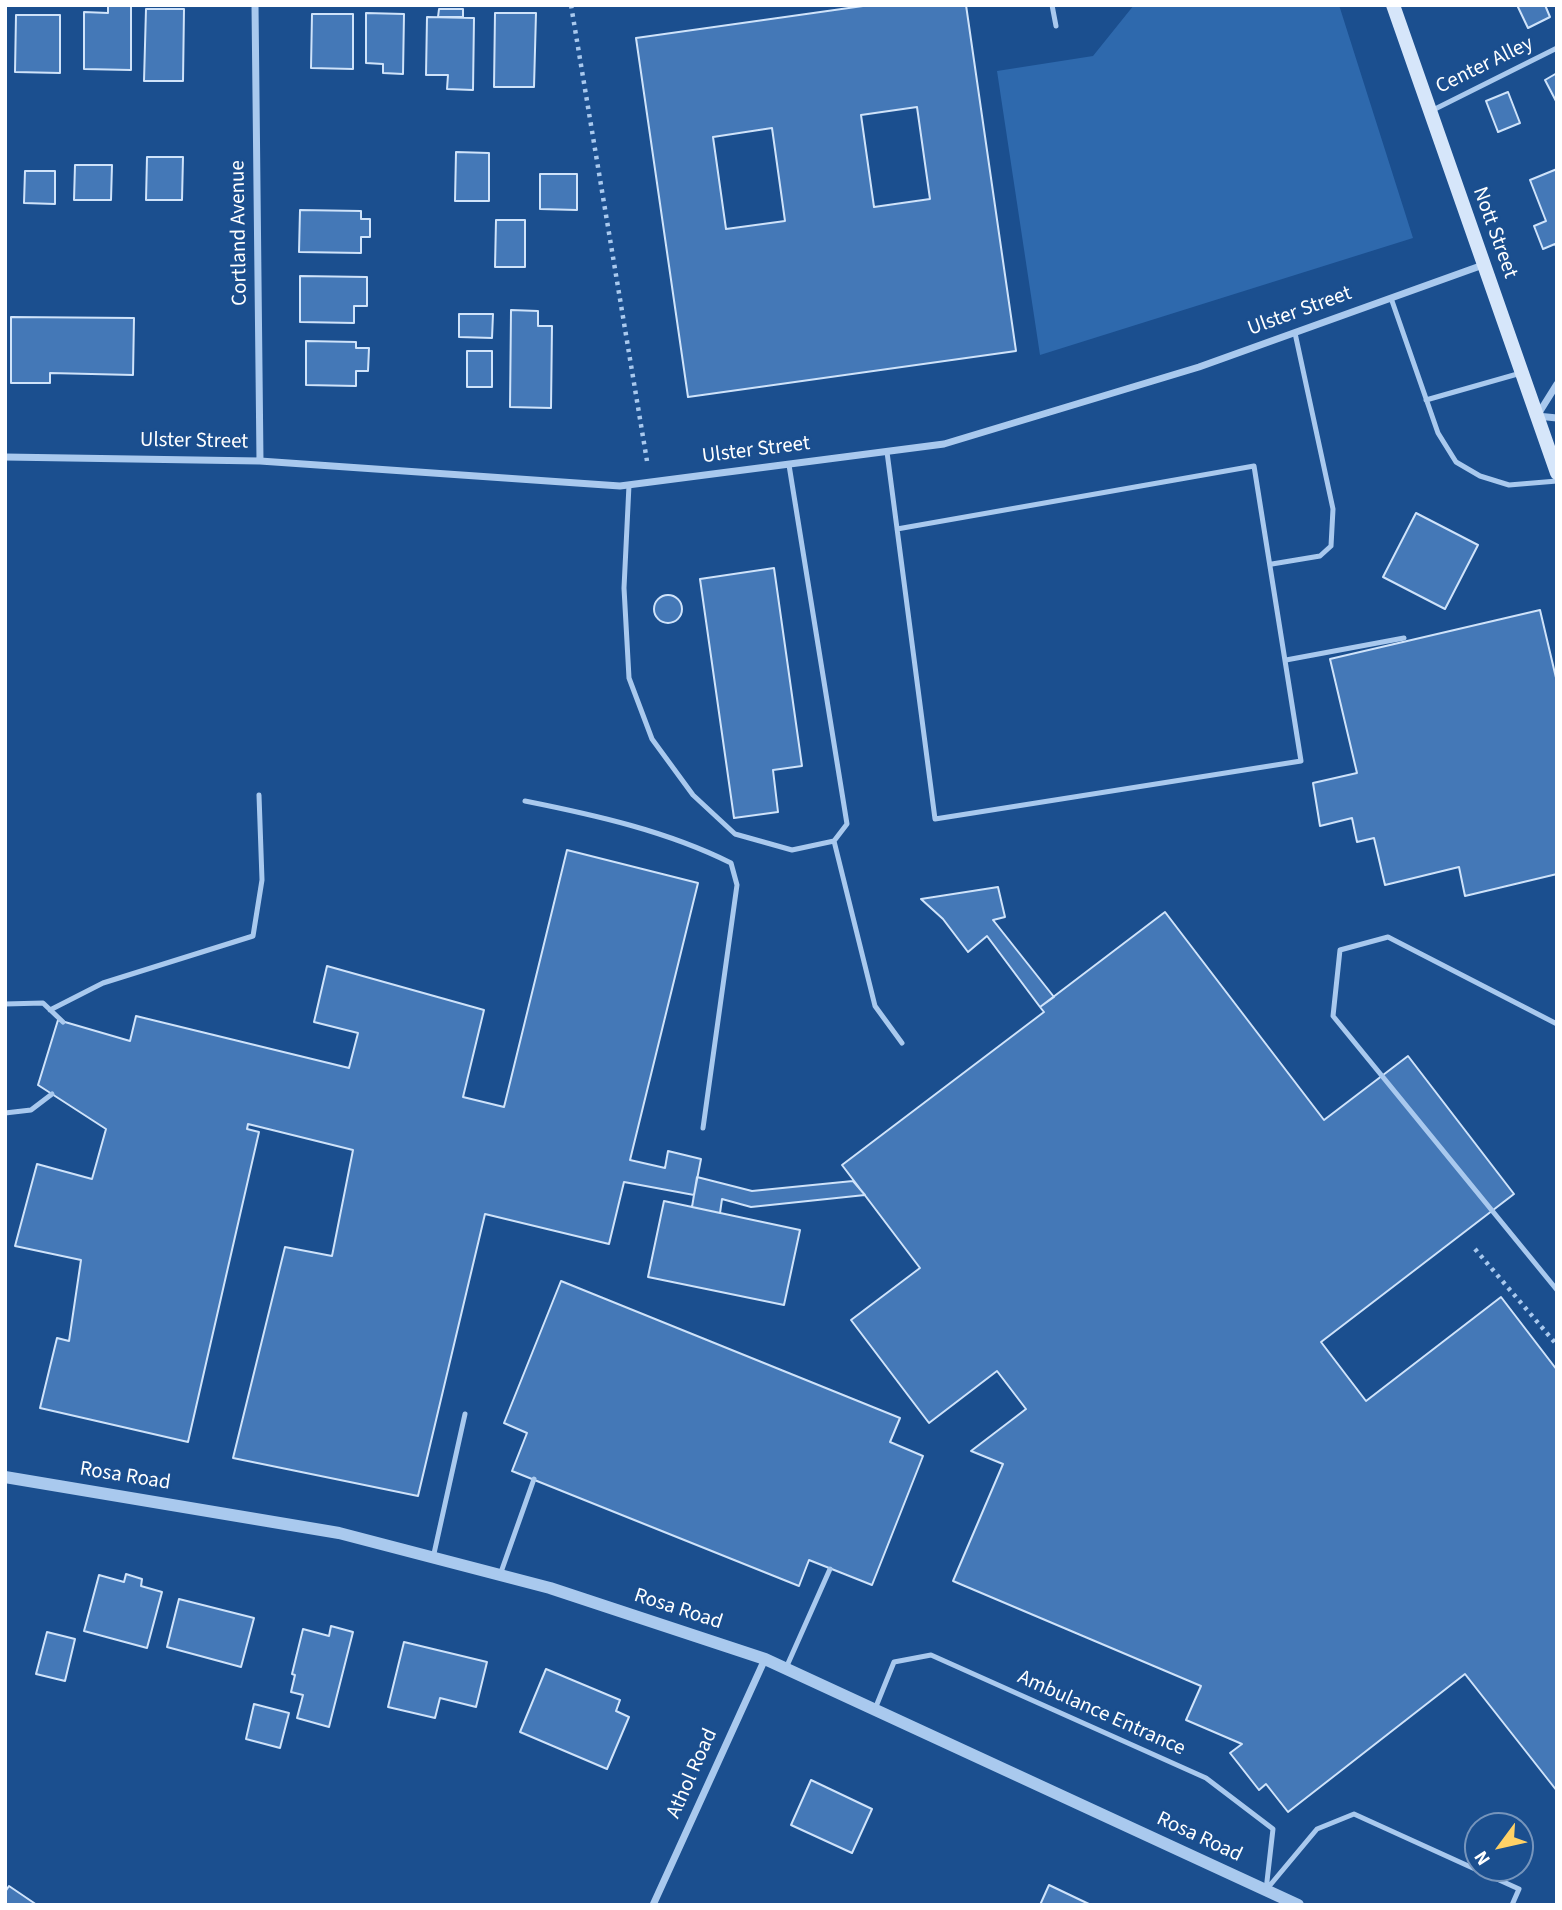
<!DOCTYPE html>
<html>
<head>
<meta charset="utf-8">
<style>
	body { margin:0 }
	#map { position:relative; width:1562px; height:1910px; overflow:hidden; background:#1b4f8f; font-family:"Source Sans 3",sans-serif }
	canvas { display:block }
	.frame { position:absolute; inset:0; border:7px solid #fff; pointer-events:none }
	.north { position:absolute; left:1464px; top:1812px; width:70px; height:70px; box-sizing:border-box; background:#1b4f8f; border:2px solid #7695bc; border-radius:50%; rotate:237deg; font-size:19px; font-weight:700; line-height:28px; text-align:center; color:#fff }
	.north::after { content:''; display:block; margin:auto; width:24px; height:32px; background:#ffd166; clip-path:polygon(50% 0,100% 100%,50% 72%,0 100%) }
</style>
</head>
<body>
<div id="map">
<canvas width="1562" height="1910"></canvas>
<div class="frame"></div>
<div class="north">N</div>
</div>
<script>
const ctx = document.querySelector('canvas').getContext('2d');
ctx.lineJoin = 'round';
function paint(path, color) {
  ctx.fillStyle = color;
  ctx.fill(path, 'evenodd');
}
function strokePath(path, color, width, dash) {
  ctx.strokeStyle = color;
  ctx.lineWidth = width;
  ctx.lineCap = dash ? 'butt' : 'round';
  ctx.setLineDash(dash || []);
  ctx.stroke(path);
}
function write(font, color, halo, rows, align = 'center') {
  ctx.font = font + ' "Source Sans 3",sans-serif';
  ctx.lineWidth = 5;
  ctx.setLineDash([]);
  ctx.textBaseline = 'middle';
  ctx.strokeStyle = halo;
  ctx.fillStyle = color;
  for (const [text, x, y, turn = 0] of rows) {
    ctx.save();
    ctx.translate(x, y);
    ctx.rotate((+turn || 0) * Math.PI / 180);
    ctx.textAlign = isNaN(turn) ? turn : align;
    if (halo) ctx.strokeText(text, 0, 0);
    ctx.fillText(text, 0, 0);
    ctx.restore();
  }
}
paint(new Path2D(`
	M 1134,5 L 1339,5 L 1413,238 L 1040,355 L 997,71 L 1093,56 Z`), '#2e69ad');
const building = new Path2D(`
	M 108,5 L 131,5 L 131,70 L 84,69 L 84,12 L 108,13 Z
	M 870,5 L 966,5 L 1016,351 L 688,397 L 636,38 ZM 917,107 L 930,199 L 874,207 L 861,115 ZM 772,128 L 785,221 L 726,229 L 713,137 Z
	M 1517,5 L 1545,5 L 1550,17 L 1528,28 Z
	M 146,9 L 184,9 L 183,81 L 144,81 Z
	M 439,9 L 463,9 L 463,17 L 438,17 Z
	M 366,13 L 404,14 L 403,74 L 383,73 L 383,64 L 366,63 Z
	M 495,13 L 536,13 L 534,87 L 494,87 Z
	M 312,14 L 353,14 L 353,69 L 311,68 Z
	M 16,15 L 60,15 L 60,73 L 15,72 Z
	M 427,17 L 474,18 L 473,90 L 447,89 L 448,75 L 426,75 Z
	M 1557,73 L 1557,103 L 1545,80 Z
	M 1508,92 L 1520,123 L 1498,132 L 1486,101 Z
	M 456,152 L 489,153 L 489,201 L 455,201 Z
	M 147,157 L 183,157 L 182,200 L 146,200 Z
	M 75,165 L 112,165 L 111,200 L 74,200 Z
	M 1557,169 L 1557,249 L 1555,244 L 1543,249 L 1534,226 L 1546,221 L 1530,180 Z
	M 25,171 L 55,171 L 55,204 L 24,203 Z
	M 540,174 L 577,174 L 577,210 L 540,209 Z
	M 300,210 L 361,211 L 361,219 L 370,219 L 370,237 L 361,237 L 361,253 L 299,252 Z
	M 496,220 L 525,220 L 525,267 L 495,267 Z
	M 300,276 L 367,277 L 367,306 L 354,306 L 354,323 L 300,322 Z
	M 511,310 L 538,311 L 538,326 L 552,326 L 551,408 L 510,407 Z
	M 459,314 L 493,314 L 492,338 L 459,337 Z
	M 11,317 L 134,318 L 133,375 L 50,373 L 50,383 L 11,383 Z
	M 306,341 L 356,342 L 356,348 L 369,348 L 368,371 L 356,371 L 356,386 L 306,385 Z
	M 467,351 L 492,351 L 492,387 L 467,387 Z
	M 1416,513 L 1478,545 L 1445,609 L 1383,577 Z
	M 774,568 L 802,766 L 773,770 L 778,812 L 734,818 L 700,579 Z
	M654 609a14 14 0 1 1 28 0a14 14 0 1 1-28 0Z
	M 1540,610 L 1557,682 L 1557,874 L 1465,896 L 1459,867 L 1385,885 L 1374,838 L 1357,842 L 1352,818 L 1320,826 L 1313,783 L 1357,773 L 1330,659 Z
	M 567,850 L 698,883 L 630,1160 L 665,1168 L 668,1151 L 701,1159 L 694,1195 L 624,1182 L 609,1244 L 485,1214 L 418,1496 L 233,1458 L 285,1247 L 332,1256 L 353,1150 L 248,1124 L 247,1129 L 259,1132 L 188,1442 L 40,1408 L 57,1338 L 69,1341 L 81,1260 L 15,1246 L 37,1164 L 92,1179 L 106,1129 L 38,1085 L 58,1020 L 130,1041 L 136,1016 L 349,1068 L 358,1033 L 314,1022 L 327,966 L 484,1010 L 463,1097 L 504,1107 Z
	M 998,887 L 1005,917 L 993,920 L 1054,997 L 1040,1007 L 987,936 L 968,952 L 943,919 L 921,899 Z
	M 1165,912 L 1324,1120 L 1408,1056 L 1514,1194 L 1321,1342 L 1366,1401 L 1501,1297 L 1557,1370 L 1557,1791 L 1465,1674 L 1288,1812 L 1266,1784 L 1259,1790 L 1230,1753 L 1242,1744 L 1186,1720 L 1201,1686 L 953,1581 L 1003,1464 L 971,1451 L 1026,1409 L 997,1371 L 929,1423 L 851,1320 L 920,1268 L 842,1165 L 1044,1012 L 1040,1007 Z
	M 697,1177 L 752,1191 L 853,1181 L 865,1195 L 751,1207 L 722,1199 L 720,1213 L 692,1207 Z
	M 664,1201 L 800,1230 L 784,1305 L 648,1277 Z
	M 561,1281 L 900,1418 L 890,1442 L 923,1456 L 872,1585 L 809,1560 L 799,1586 L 512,1471 L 527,1433 L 504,1423 Z
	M 126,1574 L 142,1579 L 141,1586 L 162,1592 L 147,1648 L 84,1631 L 99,1575 L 124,1582 Z
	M 179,1599 L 254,1618 L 241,1667 L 167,1647 Z
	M 331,1626 L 353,1632 L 329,1727 L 297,1718 L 303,1695 L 291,1692 L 295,1675 L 292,1674 L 303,1629 L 329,1636 Z
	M 47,1632 L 75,1639 L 65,1681 L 36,1674 Z
	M 404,1642 L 487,1662 L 476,1707 L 440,1698 L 435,1718 L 388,1707 Z
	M 546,1669 L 620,1700 L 616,1711 L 629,1717 L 607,1769 L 520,1732 Z
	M 254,1704 L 289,1713 L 280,1748 L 246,1739 Z
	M 811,1780 L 872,1809 L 852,1853 L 791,1825 Z
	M 1049,1885 L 1091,1905 L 1040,1905 Z
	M 9,1886 L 37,1905 L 5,1905 L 5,1892 Z`);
paint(building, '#4478b7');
strokePath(building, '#cfe3fa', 2);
strokePath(new Path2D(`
	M 571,5 L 647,461
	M 1475,1249 L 1557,1345`), '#a9c9ee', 4.5, [3.5, 5]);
strokePath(new Path2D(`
	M 1052,5 L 1056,26
	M 1431,111 L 1557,48
	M 1391,298 L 1438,433 L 1456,462 L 1480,476 L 1509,485 L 1557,481
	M 1426,400 L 1521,373
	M 887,452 L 935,819 L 1301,761 L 1254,466 L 897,529
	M 629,485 L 624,588 L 629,678 L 652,739 L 693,795 L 735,834 L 792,850 L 834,841 L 847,824 L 789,465
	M 1272,564 L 1320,556 L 1331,546 L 1333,509 L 1295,333
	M 1286,660 L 1404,638
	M 525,801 C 595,815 667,831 731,863 L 737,885 L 703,1128
	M 834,841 L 875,1006 L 902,1043
	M 5,1004 L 43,1003 L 63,1022
	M 50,1010 L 103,983 L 253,936 L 262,880 L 259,795
	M 1557,1024 L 1388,937 L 1340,950 L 1333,1016 L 1557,1290
	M 5,1113 L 31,1110 L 52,1094
	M 433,1558 L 465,1414
	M 500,1575 L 534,1479
	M 786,1668 L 830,1569
	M 875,1709 L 894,1662 L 931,1655 L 1206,1778 L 1273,1829 L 1266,1890
	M 1266,1890 L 1317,1829 L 1354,1814 L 1519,1889 L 1512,1905`), '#a9c9ee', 5);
strokePath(new Path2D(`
	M 255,5 L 260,461
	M 1557,384 L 1537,416 L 1557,418
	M 5,457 L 260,461 L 620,486 L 944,444 L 1199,367 L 1483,265
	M 653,1905 L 765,1659`), '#a9c9ee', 7);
strokePath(new Path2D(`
	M 5,1477 L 339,1533 L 550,1588 L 765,1659 L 1298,1905`), '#a9c9ee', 12);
strokePath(new Path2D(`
	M 1393,5 L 1557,473`), '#d6e6fa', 14);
write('21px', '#fff', '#1b4f8f', [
	["Center Alley",1485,66,-26],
	["Cortland Avenue",240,233,-91],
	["Nott Street",1494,233,70],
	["Ulster Street",1300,312,-20],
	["Ulster Street",194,442,1],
	["Ulster Street",756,451,-7],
	["Rosa Road",125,1477,9],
	["Rosa Road",678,1610,18],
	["Ambulance Entrance",1101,1714,24],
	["Athol Road",693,1774,-66],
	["Rosa Road",1199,1838,25]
]);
</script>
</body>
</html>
